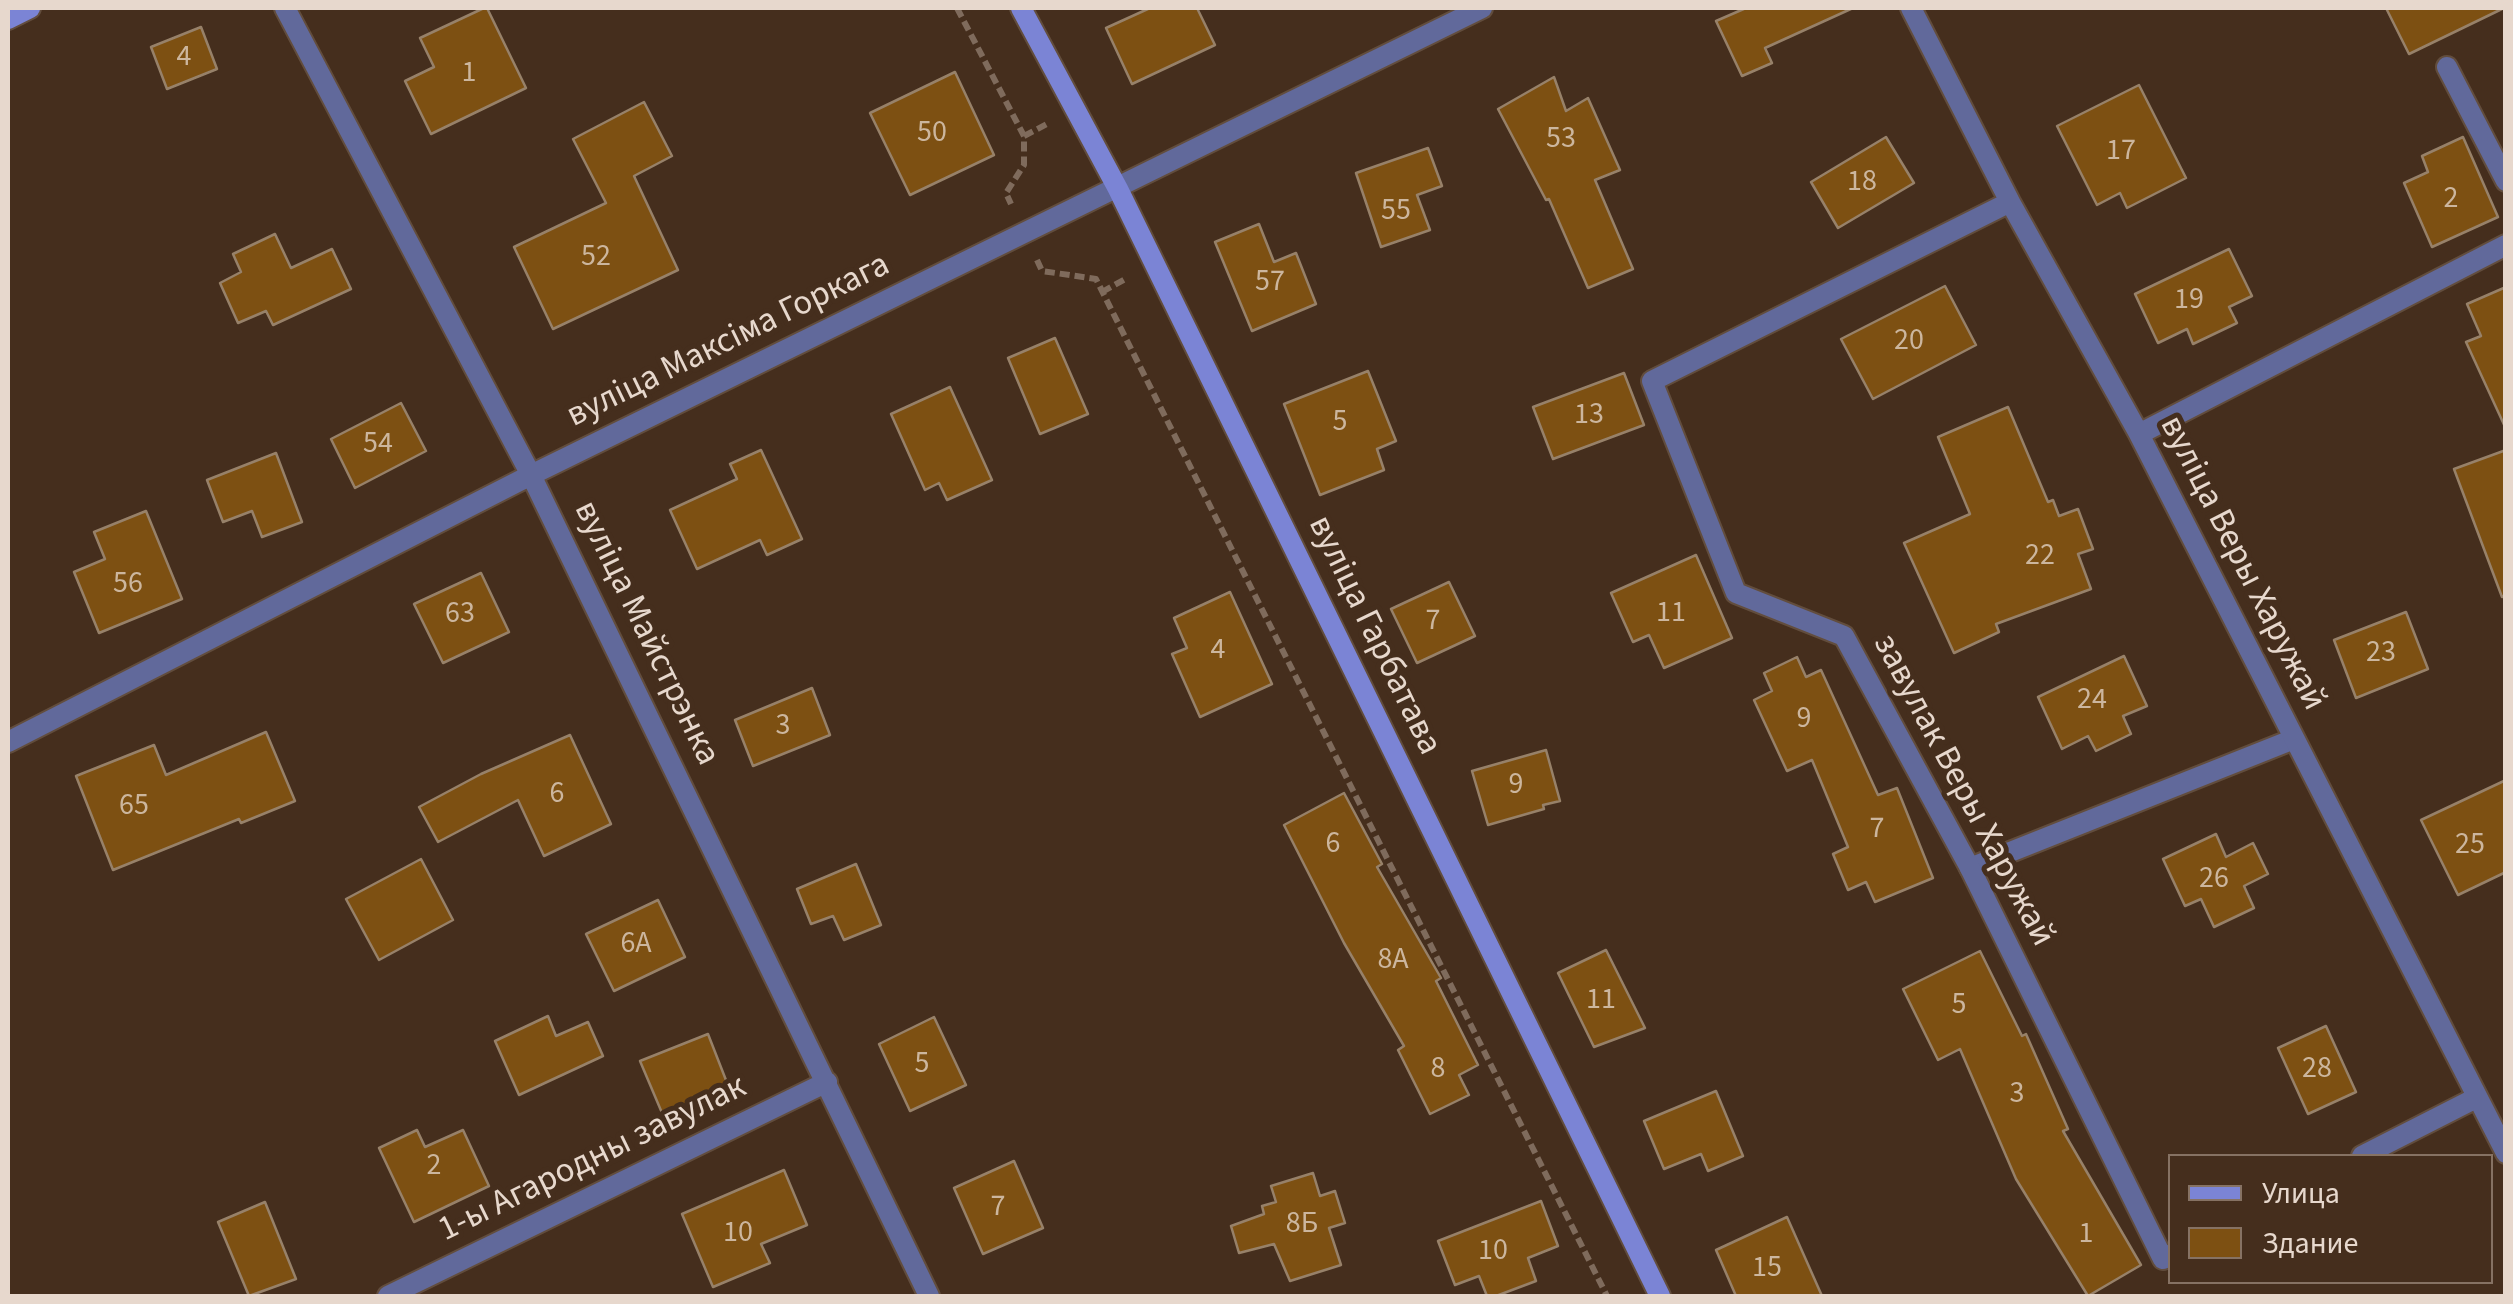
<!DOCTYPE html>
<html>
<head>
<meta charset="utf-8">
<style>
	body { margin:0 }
	#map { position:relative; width:2513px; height:1304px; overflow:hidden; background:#452e1d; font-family:"Source Sans 3",sans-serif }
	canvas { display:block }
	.frame { position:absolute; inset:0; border:10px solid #e7d8cd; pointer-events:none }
	.legend { position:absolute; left:2168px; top:1154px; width:325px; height:130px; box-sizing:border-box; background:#452e1d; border:2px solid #867263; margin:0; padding:12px 18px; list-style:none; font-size:30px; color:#e7d8cd }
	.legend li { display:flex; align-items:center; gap:20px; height:50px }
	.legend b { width:50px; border:2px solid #867263 }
</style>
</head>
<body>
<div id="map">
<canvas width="2513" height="1304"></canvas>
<div class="frame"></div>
<ul class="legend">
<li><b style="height:12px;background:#7b84d5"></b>Улица</li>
<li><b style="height:28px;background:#7d5012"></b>Здание</li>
</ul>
</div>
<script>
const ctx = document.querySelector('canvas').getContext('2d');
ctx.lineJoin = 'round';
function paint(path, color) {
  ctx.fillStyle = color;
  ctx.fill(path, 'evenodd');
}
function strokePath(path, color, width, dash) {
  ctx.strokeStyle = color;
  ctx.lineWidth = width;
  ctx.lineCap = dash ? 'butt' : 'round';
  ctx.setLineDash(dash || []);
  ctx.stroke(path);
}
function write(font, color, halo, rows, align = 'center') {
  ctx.font = font + ' "Source Sans 3",sans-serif';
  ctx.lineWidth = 10;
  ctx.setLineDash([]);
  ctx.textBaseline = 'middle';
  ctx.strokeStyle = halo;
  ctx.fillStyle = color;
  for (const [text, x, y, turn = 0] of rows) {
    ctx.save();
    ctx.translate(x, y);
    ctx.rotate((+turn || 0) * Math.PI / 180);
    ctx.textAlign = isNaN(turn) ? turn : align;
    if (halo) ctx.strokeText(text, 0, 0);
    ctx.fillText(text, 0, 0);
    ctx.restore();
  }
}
const building = new Path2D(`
	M 484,8 L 487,8 L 526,88 L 431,134 L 405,81 L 434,67 L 420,38 Z
	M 1150,8 L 1197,8 L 1215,45 L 1132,84 L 1106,28 Z
	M 1746,8 L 1853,8 L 1765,48 L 1772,63 L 1742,76 L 1716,21 Z
	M 2386,8 L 2504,8 L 2409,54 Z
	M 201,27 L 217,69 L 167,89 L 151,47 Z
	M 955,72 L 994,155 L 910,195 L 870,113 Z
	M 1554,77 L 1566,111 L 1588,98 L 1620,170 L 1595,180 L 1633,269 L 1588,288 L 1549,199 L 1546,200 L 1498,109 Z
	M 2139,85 L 2186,178 L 2127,208 L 2120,193 L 2097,205 L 2057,126 Z
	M 644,102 L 672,156 L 634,176 L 678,270 L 553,329 L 514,247 L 606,203 L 573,139 Z
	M 1886,137 L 1914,183 L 1838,228 L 1811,182 Z
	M 2463,137 L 2498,217 L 2432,247 L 2404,183 L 2428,172 L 2422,156 Z
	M 1428,148 L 1442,186 L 1417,195 L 1430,230 L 1381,247 L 1356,173 Z
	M 1259,224 L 1274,262 L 1296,253 L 1316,304 L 1252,331 L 1215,242 Z
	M 275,234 L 291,268 L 332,249 L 351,289 L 273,325 L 266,311 L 238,323 L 220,283 L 241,272 L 233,254 Z
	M 2229,249 L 2252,296 L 2229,307 L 2237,323 L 2193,344 L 2187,329 L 2158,343 L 2135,294 Z
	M 1945,286 L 1976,345 L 1873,399 L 1841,339 Z
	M 2506,287 L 2506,429 L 2466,342 L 2481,336 L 2467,304 Z
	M 1055,338 L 1088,414 L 1040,434 L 1008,358 Z
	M 1368,371 L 1396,441 L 1377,449 L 1384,470 L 1320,495 L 1284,404 Z
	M 1624,373 L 1644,425 L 1553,459 L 1533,407 Z
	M 950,387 L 992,480 L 947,500 L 939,483 L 925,490 L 891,414 Z
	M 401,403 L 426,451 L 355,488 L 331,439 Z
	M 2008,407 L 2048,502 L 2053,500 L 2059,516 L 2078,509 L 2093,549 L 2078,554 L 2091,589 L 1996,624 L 1999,632 L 1954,653 L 1904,543 L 1970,514 L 1938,437 Z
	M 761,450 L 802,539 L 767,555 L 760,540 L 697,569 L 670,510 L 737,479 L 730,464 Z
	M 2506,450 L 2506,596 L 2502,597 L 2454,469 Z
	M 276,453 L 302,522 L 262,537 L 252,511 L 223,522 L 207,480 Z
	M 146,511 L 182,599 L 99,633 L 74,572 L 105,559 L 94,532 Z
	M 1696,555 L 1732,638 L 1664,668 L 1649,635 L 1633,642 L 1611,593 Z
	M 481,573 L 509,632 L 443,663 L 414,604 Z
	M 1449,582 L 1475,636 L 1417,663 L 1391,609 Z
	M 1230,592 L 1272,684 L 1200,717 L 1172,654 L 1187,648 L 1174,618 Z
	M 2406,612 L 2428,669 L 2356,698 L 2334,640 Z
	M 2124,656 L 2147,706 L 2123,716 L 2131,734 L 2096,751 L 2088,736 L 2062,749 L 2038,697 Z
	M 1797,657 L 1806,677 L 1821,670 L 1878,795 L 1897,788 L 1933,878 L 1875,902 L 1866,882 L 1848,890 L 1833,854 L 1848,847 L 1812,760 L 1787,771 L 1754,700 L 1772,691 L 1764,673 Z
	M 812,688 L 830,735 L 753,766 L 735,720 Z
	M 266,732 L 295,801 L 241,823 L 239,819 L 113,870 L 76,776 L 154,745 L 166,775 Z
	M 570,735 L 611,824 L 544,856 L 518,800 L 438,842 L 419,807 L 481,774 Z
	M 1546,750 L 1560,801 L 1543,805 L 1544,809 L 1488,825 L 1472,771 Z
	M 2506,780 L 2506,872 L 2458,895 L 2421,820 Z
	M 1344,793 L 1382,864 L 1377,867 L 1441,978 L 1436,981 L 1478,1065 L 1459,1075 L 1469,1095 L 1430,1114 L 1398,1050 L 1404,1046 L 1344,943 L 1284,825 Z
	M 2216,834 L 2226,857 L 2253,843 L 2268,874 L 2244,886 L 2254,908 L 2214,927 L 2201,899 L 2185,906 L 2163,859 Z
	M 421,859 L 453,920 L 379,960 L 346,899 Z
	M 856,864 L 881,925 L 844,940 L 833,916 L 811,924 L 797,889 Z
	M 658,900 L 685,957 L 614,991 L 586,934 Z
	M 1606,950 L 1645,1028 L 1594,1047 L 1558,973 Z
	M 1980,951 L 2022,1036 L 2026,1034 L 2068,1129 L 2063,1131 L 2141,1265 L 2088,1296 L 2016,1179 L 1960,1049 L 1938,1060 L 1903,989 Z
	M 548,1016 L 556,1036 L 588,1022 L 603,1056 L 519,1095 L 495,1041 Z
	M 934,1017 L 966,1085 L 910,1111 L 879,1044 Z
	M 2326,1026 L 2356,1092 L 2308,1114 L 2278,1048 Z
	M 708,1034 L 731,1093 L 665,1120 L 640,1061 Z
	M 1716,1091 L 1743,1156 L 1708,1171 L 1701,1154 L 1664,1169 L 1644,1121 Z
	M 417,1130 L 425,1147 L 463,1130 L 489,1186 L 414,1222 L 379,1148 Z
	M 1014,1161 L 1043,1228 L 983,1254 L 954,1188 Z
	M 784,1170 L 807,1225 L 761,1244 L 770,1263 L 713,1287 L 682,1214 Z
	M 1313,1173 L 1320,1196 L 1335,1191 L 1345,1223 L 1329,1228 L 1341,1265 L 1290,1281 L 1274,1244 L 1239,1253 L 1231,1226 L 1264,1214 L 1262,1206 L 1276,1202 L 1271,1186 Z
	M 1541,1201 L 1558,1246 L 1528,1258 L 1536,1281 L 1496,1296 L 1487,1296 L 1479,1276 L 1455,1285 L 1438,1241 Z
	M 265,1202 L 296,1279 L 249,1296 L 218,1222 Z
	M 1787,1217 L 1822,1296 L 1736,1296 L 1716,1250 Z`);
paint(building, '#7d5012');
strokePath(building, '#978169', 2.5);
const lane = new Path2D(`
	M 1970,868 L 2294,739`);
const street = new Path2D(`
	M 285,8 L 531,475 L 929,1296
	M 1911,8 L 2010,202 L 2139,434 L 2506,1153
	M 2447,67 L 2506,181
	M 2010,202 L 1652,381 L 1736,593 L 1844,636 L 1970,868 L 2163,1259 L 2170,1255
	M 2139,434 L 2506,245
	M 8,742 L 531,475 L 1482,8
	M 2362,1156 L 2476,1098
	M 388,1296 L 827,1082`);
const secondary = new Path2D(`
	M 1021,8 L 1118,189 L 1660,1296
	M 8,19 L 30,8`);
strokePath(lane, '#624d3d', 24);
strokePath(street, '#624d3d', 24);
strokePath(secondary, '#624d3d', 24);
strokePath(new Path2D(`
	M 957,8 L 1024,136 L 1024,165 L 1006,193 L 1011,204
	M 1024,136 L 1047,124
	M 1037,260 L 1042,271 L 1096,279 L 1607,1296
	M 1102,292 L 1127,278`), '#7f6b5c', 6, [10, 5]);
strokePath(lane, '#61699b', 20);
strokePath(street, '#61699b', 20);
strokePath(secondary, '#7b84d5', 20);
write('30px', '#ccb69e', null, [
	["4",184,58],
	["1",469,74],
	["50",932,134],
	["53",1561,140],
	["17",2121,152],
	["18",1862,183],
	["2",2451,200],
	["55",1396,212],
	["52",596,258],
	["57",1270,283],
	["19",2189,301],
	["20",1909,342],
	["13",1589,416],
	["5",1340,423],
	["54",378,445],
	["22",2040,557],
	["56",128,585],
	["11",1671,614],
	["63",460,615],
	["7",1433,622],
	["4",1218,651],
	["23",2381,654],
	["24",2092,701],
	["9",1804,720],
	["3",783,727],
	["9",1516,786],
	["6",557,795],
	["65",134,807],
	["7",1877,830],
	["6",1333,845],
	["25",2470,846],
	["26",2214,880],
	["6А",636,945],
	["8А",1393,961],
	["11",1601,1001],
	["5",1959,1006],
	["5",922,1065],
	["8",1438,1070],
	["28",2317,1070],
	["3",2017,1095],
	["2",434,1167],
	["7",998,1208],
	["8Б",1302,1225],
	["10",738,1234],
	["1",2086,1235],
	["10",1493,1252],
	["15",1767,1269]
]);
write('35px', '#e7d8cd', '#452e1d', [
	["вуліца Максіма Горкага",729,342,-26],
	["вуліца Веры Харужай",2241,564,63],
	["вуліца Майстрэнка",645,634,64],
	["вуліца Гарбатава",1373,636,64],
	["завулак Веры Харужай",1962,791,62],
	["1-ы Агародны завулак",593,1160,-26]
]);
</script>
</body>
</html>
